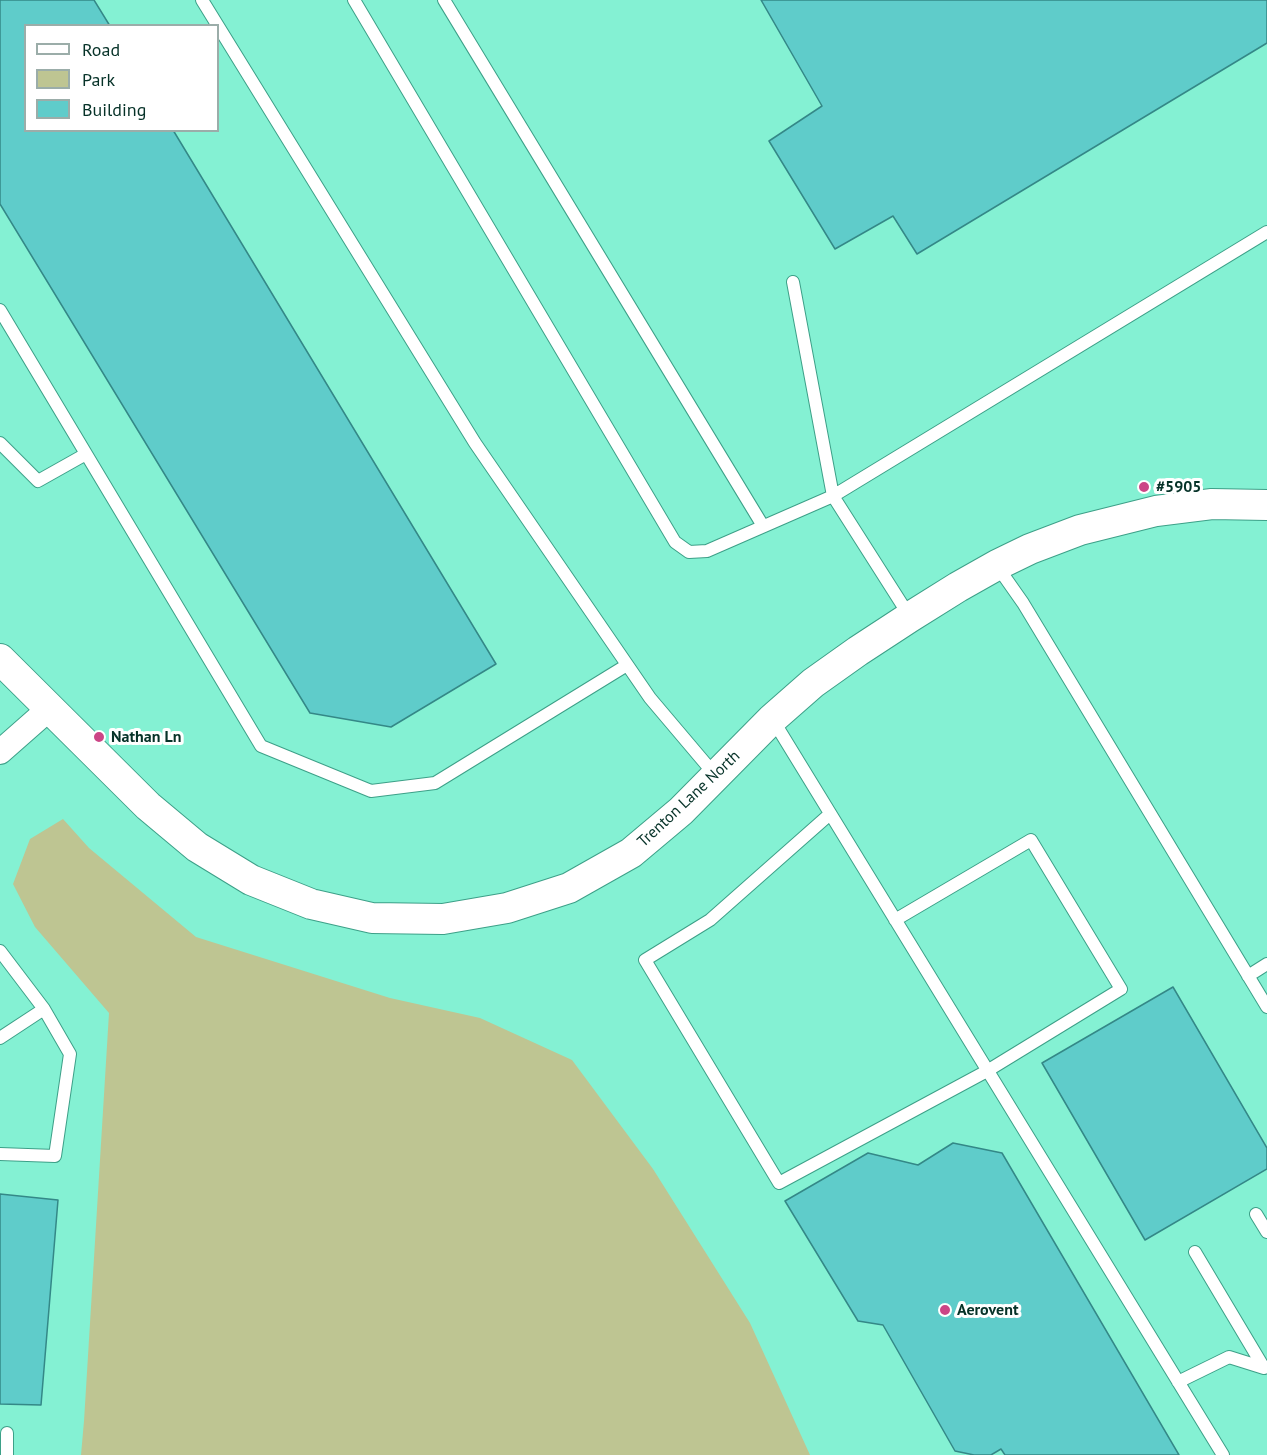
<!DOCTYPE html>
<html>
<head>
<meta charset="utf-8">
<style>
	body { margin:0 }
	#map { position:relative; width:1267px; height:1455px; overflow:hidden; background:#98f8dd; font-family:"PT Sans",sans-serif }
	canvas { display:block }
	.legend { position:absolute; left:24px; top:24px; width:195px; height:108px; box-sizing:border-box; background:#fff; border:2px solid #9bada9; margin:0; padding:8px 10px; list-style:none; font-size:18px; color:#063228 }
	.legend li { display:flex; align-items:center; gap:12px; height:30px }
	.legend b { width:30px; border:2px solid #9bada9 }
</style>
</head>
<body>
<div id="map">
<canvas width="1267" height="1455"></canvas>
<ul class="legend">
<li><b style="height:8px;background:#fff"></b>Road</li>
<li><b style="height:16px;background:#bec592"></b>Park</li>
<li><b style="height:16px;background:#5fccca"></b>Building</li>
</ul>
</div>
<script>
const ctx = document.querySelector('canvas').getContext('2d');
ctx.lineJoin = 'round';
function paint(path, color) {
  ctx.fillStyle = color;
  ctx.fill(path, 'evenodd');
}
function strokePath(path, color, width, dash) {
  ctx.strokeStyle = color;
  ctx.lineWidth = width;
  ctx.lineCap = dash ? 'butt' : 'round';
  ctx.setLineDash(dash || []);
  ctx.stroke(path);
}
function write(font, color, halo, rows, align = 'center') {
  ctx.font = font + ' "PT Sans",sans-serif';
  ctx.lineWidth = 6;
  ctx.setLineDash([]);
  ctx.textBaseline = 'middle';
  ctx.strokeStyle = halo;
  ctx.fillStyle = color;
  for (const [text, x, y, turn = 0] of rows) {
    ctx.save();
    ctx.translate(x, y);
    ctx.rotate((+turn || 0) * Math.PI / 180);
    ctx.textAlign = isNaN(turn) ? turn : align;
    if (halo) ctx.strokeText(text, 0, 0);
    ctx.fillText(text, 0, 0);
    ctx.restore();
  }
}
paint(new Path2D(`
	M 0,0 L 1267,0 L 1267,1455 L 0,1455 ZM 26,26 L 218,26 L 218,130 L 26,130 Z`), '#84f1d3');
paint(new Path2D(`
	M 63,819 L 89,848 L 196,937 L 390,998 L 480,1018 L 572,1060 L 653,1169 L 750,1323 L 810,1455 L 81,1455 L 84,1421 L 109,1013 L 35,927 L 13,884 L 30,839 Z`), '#bec592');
const building = new Path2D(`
	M 0,0 L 94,0 L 110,26 L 26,26 L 26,130 L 173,130 L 496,664 L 391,727 L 310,713 L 0,204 Z
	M 761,0 L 1267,0 L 1267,43 L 917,254 L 893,216 L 835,249 L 769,141 L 822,106 Z
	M 1173,987 L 1267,1148 L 1267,1169 L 1145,1240 L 1042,1063 Z
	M 953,1143 L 1002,1153 L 1179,1455 L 1005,1455 L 1001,1449 L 991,1455 L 974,1455 L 955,1451 L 883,1325 L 858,1321 L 785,1201 L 868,1153 L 918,1165 Z
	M 0,1194 L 58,1200 L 41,1405 L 0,1404 Z`);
paint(building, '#5fccca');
strokePath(building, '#348887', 1.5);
const service = new Path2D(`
	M 202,0 L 475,443 L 650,698 L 716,776
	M 354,0 L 675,542 L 689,552 L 707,551 L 833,496 L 910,617
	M 444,0 L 763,526
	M 793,282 L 833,496 L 1267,232
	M 0,310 L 261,746 L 371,791 L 435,783 L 627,665
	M 0,443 L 38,481 L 86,454
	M 997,566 L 1023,603 L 1267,1007
	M 773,720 L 1223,1455
	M 830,814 L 710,920 L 645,960 L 779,1183 L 987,1071 L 1121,989 L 1031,840 L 895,920
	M 0,951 L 44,1009 L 70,1054 L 55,1156 L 0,1154
	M 1248,976 L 1267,964
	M 0,1038 L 44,1009
	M 1256,1214 L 1267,1232
	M 1195,1252 L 1264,1368
	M 1178,1382 L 1229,1357 L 1264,1368 L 1265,1367
	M 7,1455 L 7,1433`);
const minor = new Path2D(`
	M 0,752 L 50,708`);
const tertiary = new Path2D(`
	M 0,659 L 148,806 L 197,847 L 251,880 L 311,904 L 372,918 L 443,919 L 507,908 L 569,888 L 631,853 L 681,811 L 772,719 L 813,683 L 858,651 L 910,617 L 958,587 L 997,565 L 1030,549 L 1080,530 L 1156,511 L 1212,504 L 1267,505`);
strokePath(service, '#3da088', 14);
strokePath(minor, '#3da088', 26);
strokePath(tertiary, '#3da088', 32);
strokePath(service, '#fff', 12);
strokePath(minor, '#fff', 24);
strokePath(tertiary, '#fff', 30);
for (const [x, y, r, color] of [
	[1144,487,6,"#cc4586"],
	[99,737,6,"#cc4586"],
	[945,1310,6,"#cc4586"]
]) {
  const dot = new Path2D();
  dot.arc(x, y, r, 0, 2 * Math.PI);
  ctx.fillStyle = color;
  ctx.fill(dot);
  strokePath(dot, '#fff', 2);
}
write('bold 16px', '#063228', '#fff', [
	["#5905",1156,487],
	["Nathan Ln",111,737],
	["Aerovent",957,1310]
], 'left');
write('16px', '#063228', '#fff', [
	["Trenton Lane North",689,799,-43]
]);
</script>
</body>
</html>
